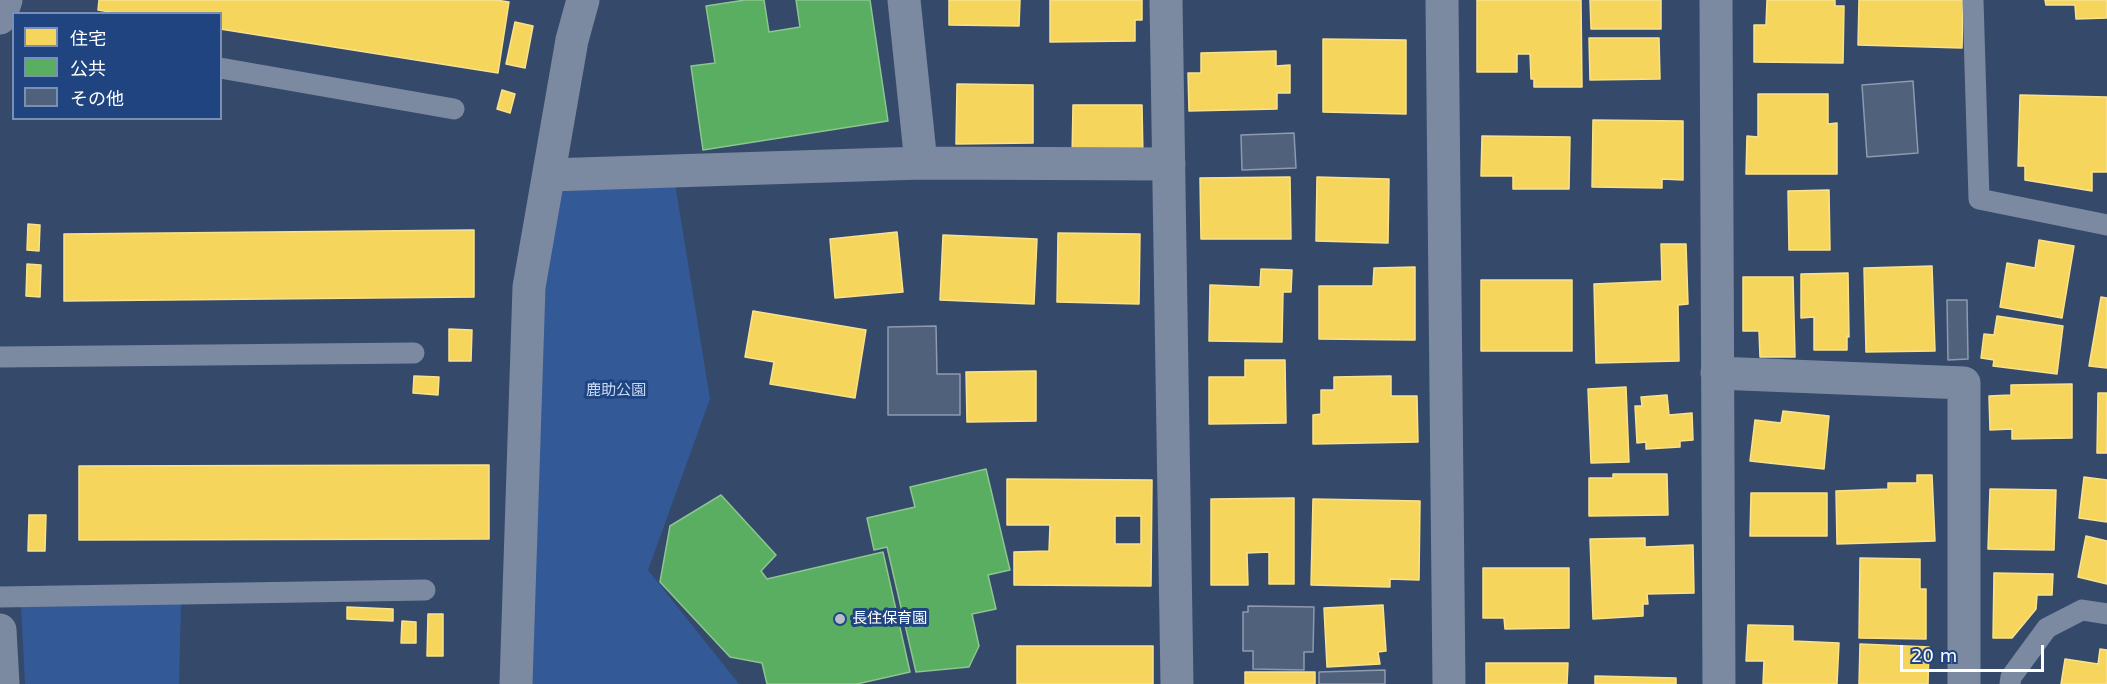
<!DOCTYPE html>
<html>
<head>
<meta charset="utf-8">
<style>
	body { margin:0 }
	#map { position:relative; width:2107px; height:684px; overflow:hidden; background:#35496a; font-family:"DejaVu Sans","Noto Sans JP",sans-serif }
	canvas { display:block }
	.legend { position:absolute; left:12px; top:12px; width:210px; height:108px; box-sizing:border-box; background:#1f4480; border:2px solid #798fb3; margin:0; padding:8px 10px; list-style:none; font-size:18px; color:#fff }
	.legend li { display:flex; align-items:center; gap:12px; height:30px }
	.legend b { width:30px; border:2px solid #798fb3 }
	.scale { position:absolute; left:1900px; top:645px; width:144px; height:27px; box-sizing:border-box; border:3px solid #fff; border-top:0; padding-left:8px; font-size:18px; line-height:21px; white-space:nowrap; color:#fff; -webkit-text-stroke:4px #1f4480; paint-order:stroke }
</style>
</head>
<body>
<div id="map">
<canvas width="2107" height="684"></canvas>
<ul class="legend">
<li><b style="height:16px;background:#f6d55c"></b>住宅</li>
<li><b style="height:16px;background:#5aae61"></b>公共</li>
<li><b style="height:16px;background:#50617b"></b>その他</li>
</ul>
<div class="scale">20 m</div>
</div>
<script>
const ctx = document.querySelector('canvas').getContext('2d');
ctx.lineJoin = 'round';
function paint(path, color) {
  ctx.fillStyle = color;
  ctx.fill(path, 'evenodd');
}
function strokePath(path, color, width, dash) {
  ctx.strokeStyle = color;
  ctx.lineWidth = width;
  ctx.lineCap = dash ? 'butt' : 'round';
  ctx.setLineDash(dash || []);
  ctx.stroke(path);
}
function write(font, color, halo, rows, align = 'center') {
  ctx.font = font + ' "DejaVu Sans","Noto Sans JP",sans-serif';
  ctx.lineWidth = 6;
  ctx.setLineDash([]);
  ctx.textBaseline = 'middle';
  ctx.strokeStyle = halo;
  ctx.fillStyle = color;
  for (const [text, x, y, turn = 0] of rows) {
    ctx.save();
    ctx.translate(x, y);
    ctx.rotate((+turn || 0) * Math.PI / 180);
    ctx.textAlign = isNaN(turn) ? turn : align;
    if (halo) ctx.strokeText(text, 0, 0);
    ctx.fillText(text, 0, 0);
    ctx.restore();
  }
}
paint(new Path2D(`
	M 673,171 L 710,399 L 648,570 L 739,684 L 516,684 L 549,175 Z
	M 21,603 L 181,603 L 179,684 L 25,684 Z`), '#335a97');
const homes = new Path2D(`
	M 99,0 L 496,0 L 509,2 L 498,73 L 220,29 L 220,14 L 122,14 L 98,10 Z
	M 949,0 L 1020,0 L 1019,26 L 949,25 Z
	M 1050,0 L 1142,0 L 1142,20 L 1135,20 L 1135,41 L 1050,42 Z
	M 1477,0 L 1581,0 L 1582,87 L 1534,87 L 1534,79 L 1531,79 L 1530,54 L 1517,54 L 1517,72 L 1477,72 Z
	M 1590,0 L 1661,0 L 1661,29 L 1591,29 Z
	M 1767,0 L 1835,0 L 1835,6 L 1844,6 L 1843,63 L 1754,62 L 1754,25 L 1766,25 Z
	M 1859,0 L 1963,0 L 1962,48 L 1858,45 Z
	M 2045,0 L 2107,0 L 2107,18 L 2076,19 L 2075,5 L 2046,5 Z
	M 515,22 L 533,26 L 525,68 L 506,64 Z
	M 1589,38 L 1659,38 L 1660,79 L 1590,80 Z
	M 1323,39 L 1406,40 L 1406,114 L 1323,112 Z
	M 1276,51 L 1276,66 L 1290,65 L 1290,93 L 1277,93 L 1277,109 L 1189,111 L 1188,73 L 1201,73 L 1201,53 Z
	M 957,84 L 1033,85 L 1033,143 L 956,144 Z
	M 502,90 L 515,94 L 510,113 L 497,109 Z
	M 1758,94 L 1828,94 L 1828,124 L 1837,123 L 1837,174 L 1746,174 L 1747,136 L 1758,137 Z
	M 2020,95 L 2107,97 L 2107,172 L 2092,172 L 2092,191 L 2025,180 L 2025,166 L 2018,166 Z
	M 1073,105 L 1142,105 L 1143,158 L 1072,158 Z
	M 1593,120 L 1683,121 L 1683,180 L 1662,179 L 1662,188 L 1592,187 Z
	M 1482,136 L 1570,137 L 1569,189 L 1513,189 L 1513,176 L 1481,176 Z
	M 1290,177 L 1291,239 L 1201,239 L 1200,178 Z
	M 1317,177 L 1389,179 L 1388,243 L 1316,241 Z
	M 1829,190 L 1830,250 L 1789,250 L 1788,191 Z
	M 28,224 L 40,225 L 39,251 L 27,250 Z
	M 474,230 L 474,297 L 64,301 L 64,234 Z
	M 897,232 L 903,292 L 835,298 L 830,239 Z
	M 1058,233 L 1140,234 L 1139,304 L 1057,302 Z
	M 943,235 L 1037,239 L 1034,304 L 940,300 Z
	M 2039,240 L 2074,246 L 2062,318 L 2000,307 L 2007,263 L 2035,268 Z
	M 1661,244 L 1686,244 L 1688,304 L 1678,305 L 1679,361 L 1596,363 L 1594,284 L 1662,281 Z
	M 27,264 L 41,265 L 40,297 L 26,296 Z
	M 1932,266 L 1935,351 L 1866,352 L 1864,268 Z
	M 1415,267 L 1415,340 L 1319,339 L 1319,286 L 1373,286 L 1374,268 Z
	M 1261,269 L 1292,270 L 1291,292 L 1283,292 L 1282,342 L 1209,341 L 1210,285 L 1260,287 Z
	M 1848,273 L 1849,337 L 1847,336 L 1847,350 L 1814,350 L 1814,317 L 1801,318 L 1801,274 Z
	M 1743,277 L 1793,277 L 1795,357 L 1760,357 L 1759,331 L 1743,331 Z
	M 1481,280 L 1572,280 L 1572,351 L 1481,351 Z
	M 2101,297 L 2107,298 L 2107,368 L 2089,366 Z
	M 753,311 L 866,330 L 855,398 L 770,384 L 774,362 L 745,357 Z
	M 1997,316 L 2063,326 L 2057,374 L 1993,366 L 1994,360 L 1981,358 L 1984,334 L 1994,335 Z
	M 449,329 L 472,330 L 471,361 L 449,361 Z
	M 1245,360 L 1285,360 L 1286,423 L 1209,424 L 1209,377 L 1245,377 Z
	M 1036,371 L 1036,421 L 967,422 L 966,372 Z
	M 414,376 L 439,377 L 438,395 L 413,393 Z
	M 1391,376 L 1391,396 L 1417,396 L 1418,442 L 1313,444 L 1313,415 L 1321,414 L 1321,390 L 1334,390 L 1334,377 Z
	M 2072,384 L 2072,438 L 2012,439 L 2012,429 L 1990,430 L 1989,396 L 2011,395 L 2011,385 Z
	M 1626,387 L 1629,462 L 1591,463 L 1588,389 Z
	M 2098,393 L 2107,393 L 2107,453 L 2097,453 Z
	M 1667,395 L 1669,415 L 1692,413 L 1693,440 L 1680,441 L 1680,447 L 1646,449 L 1646,442 L 1637,443 L 1635,406 L 1642,406 L 1641,397 Z
	M 1783,411 L 1829,416 L 1824,469 L 1750,461 L 1755,420 L 1781,423 Z
	M 489,465 L 489,539 L 79,540 L 79,466 Z
	M 1613,474 L 1667,474 L 1668,515 L 1589,516 L 1589,478 L 1613,478 Z
	M 1917,475 L 1932,475 L 1935,541 L 1837,544 L 1836,491 L 1888,489 L 1888,483 L 1917,483 Z
	M 2084,477 L 2107,480 L 2107,522 L 2079,518 Z
	M 1007,479 L 1152,480 L 1151,586 L 1014,585 L 1014,552 L 1049,551 L 1050,525 L 1007,525 ZM 1115,516 L 1141,516 L 1141,544 L 1115,544 Z
	M 1990,489 L 2056,490 L 2054,550 L 1988,549 Z
	M 1751,493 L 1827,493 L 1827,536 L 1750,536 Z
	M 1294,498 L 1294,584 L 1269,584 L 1269,552 L 1247,553 L 1248,585 L 1211,585 L 1211,499 Z
	M 1313,499 L 1420,501 L 1419,580 L 1390,579 L 1390,587 L 1311,585 Z
	M 29,515 L 46,515 L 45,551 L 28,551 Z
	M 2086,536 L 2107,541 L 2107,584 L 2078,577 Z
	M 1645,538 L 1645,547 L 1693,545 L 1694,593 L 1647,594 L 1648,604 L 1643,604 L 1643,616 L 1593,619 L 1590,539 Z
	M 1860,558 L 1920,559 L 1920,589 L 1926,589 L 1926,639 L 1859,638 Z
	M 1483,568 L 1569,568 L 1569,628 L 1505,629 L 1504,618 L 1483,618 Z
	M 1994,573 L 2053,574 L 2052,595 L 2037,595 L 2036,609 L 2012,638 L 1993,638 Z
	M 1383,605 L 1386,651 L 1378,652 L 1380,664 L 1327,667 L 1324,608 Z
	M 347,607 L 393,609 L 393,621 L 347,619 Z
	M 428,614 L 443,614 L 443,656 L 427,656 Z
	M 402,621 L 416,622 L 416,643 L 401,643 Z
	M 1748,625 L 1793,626 L 1793,641 L 1839,643 L 1837,684 L 1763,684 L 1764,661 L 1746,661 Z
	M 1860,644 L 1929,647 L 1928,684 L 1859,684 Z
	M 1017,646 L 1153,646 L 1153,684 L 1017,684 Z
	M 2100,649 L 2107,650 L 2107,684 L 2061,684 L 2065,659 L 2098,664 Z
	M 1486,663 L 1568,663 L 1567,684 L 1486,684 Z
	M 1245,672 L 1315,672 L 1315,684 L 1245,684 Z
	M 1595,676 L 1676,678 L 1676,684 L 1595,684 Z`);
paint(homes, '#f6d55c');
strokePath(homes, '#f9e28d', 1.5);
const public = new Path2D(`
	M 745,0 L 764,0 L 769,32 L 800,27 L 796,0 L 870,0 L 888,121 L 703,150 L 691,66 L 715,63 L 706,6 Z
	M 986,469 L 1010,570 L 988,575 L 996,609 L 972,614 L 979,646 L 969,667 L 916,672 L 887,547 L 874,550 L 867,518 L 915,507 L 910,487 Z
	M 721,495 L 776,555 L 761,571 L 767,579 L 883,552 L 910,672 L 857,684 L 767,684 L 762,663 L 730,657 L 660,582 L 670,526 Z`);
paint(public, '#5aae61');
strokePath(public, '#8cc690', 1.5);
const building = new Path2D(`
	M 1913,81 L 1918,153 L 1867,157 L 1862,85 Z
	M 1294,133 L 1296,168 L 1242,170 L 1241,135 Z
	M 1947,300 L 1967,300 L 1968,359 L 1948,360 Z
	M 936,326 L 937,374 L 960,374 L 960,415 L 888,415 L 888,327 Z
	M 1248,606 L 1314,607 L 1313,652 L 1304,652 L 1304,670 L 1253,669 L 1253,651 L 1243,651 L 1243,612 L 1248,612 Z
	M 1385,670 L 1385,684 L 1319,684 L 1319,672 Z`);
paint(building, '#50617b');
strokePath(building, '#8e9aaf', 1.5);
strokePath(new Path2D(`
	M 1973,0 L 1979,199 L 2107,225
	M 220,68 L 454,109
	M 0,357 L 414,353
	M 0,597 L 425,590
	M 2010,684 L 2011,677 L 2047,628 L 2082,610 L 2107,614`), '#7b8aa0', 21);
strokePath(new Path2D(`
	M 904,0 L 921,163
	M 1166,0 L 1177,684
	M 1442,0 L 1449,684
	M 1716,0 L 1719,684
	M 0,18 L 6,0
	M 549,175 L 921,163 L 1169,164
	M 1717,373 L 1964,383 L 1964,684
	M 0,630 L 3,684`), '#7b8aa0', 33);
strokePath(new Path2D(`
	M 516,684 L 529,287 L 572,40 L 583,0`), '#7b8aa0', 33);
for (const [x, y, r, color] of [
	[840,619,6,"#b8bfcb"]
]) {
  const dot = new Path2D();
  dot.arc(x, y, r, 0, 2 * Math.PI);
  ctx.fillStyle = color;
  ctx.fill(dot);
  strokePath(dot, '#1f4480', 2);
}
write('15px', '#c8daf6', '#1f4480', [
	["鹿助公園",616,391]
]);
write('15px', '#fff', '#1f4480', [
	["長住保育園",852,619]
], 'left');
</script>
</body>
</html>
